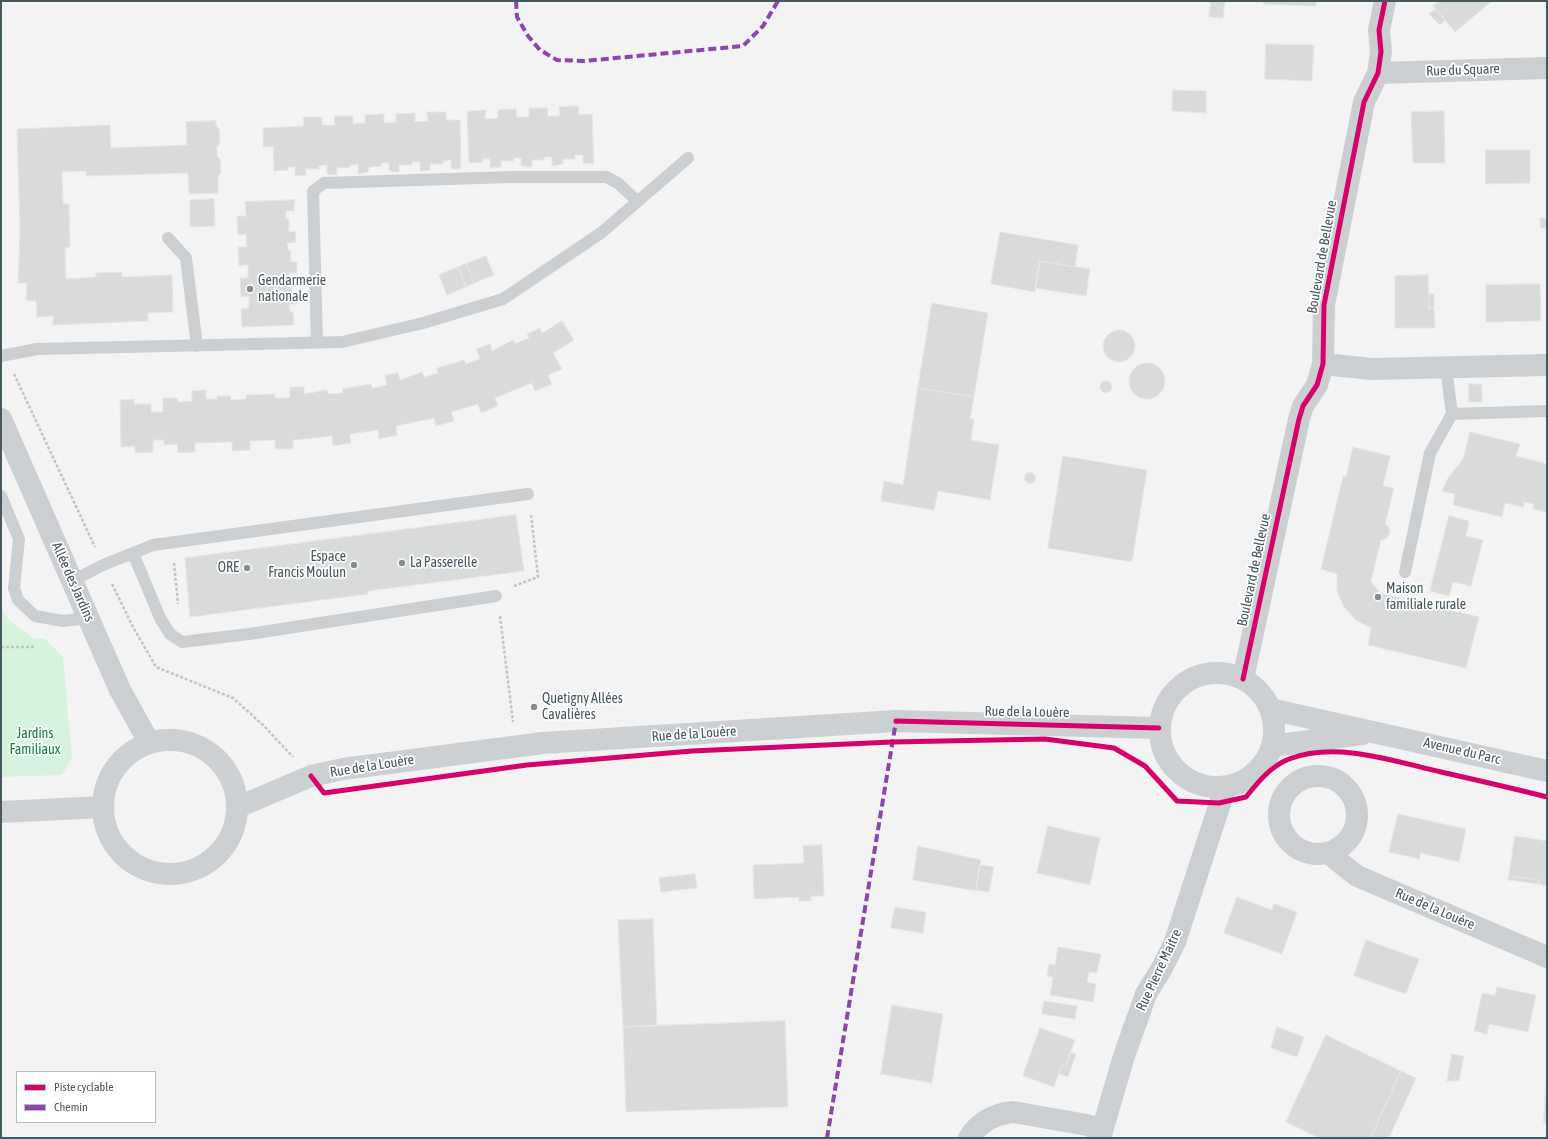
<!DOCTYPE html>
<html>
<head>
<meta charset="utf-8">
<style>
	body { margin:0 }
	#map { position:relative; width:1548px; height:1139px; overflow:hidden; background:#f3f3f3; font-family:"Asap Condensed",sans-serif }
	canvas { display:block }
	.frame { position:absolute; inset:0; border:2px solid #485861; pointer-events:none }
	.legend { position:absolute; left:16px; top:1071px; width:140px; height:52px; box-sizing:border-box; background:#fff; border:1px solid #b6bcc0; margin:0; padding:5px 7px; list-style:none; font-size:12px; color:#485861 }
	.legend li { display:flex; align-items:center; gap:8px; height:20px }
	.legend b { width:20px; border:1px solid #b6bcc0 }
</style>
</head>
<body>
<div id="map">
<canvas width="1548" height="1139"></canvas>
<div class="frame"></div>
<ul class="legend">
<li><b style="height:5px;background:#d6006c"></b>Piste cyclable</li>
<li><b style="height:5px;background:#8e44ad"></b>Chemin</li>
</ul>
</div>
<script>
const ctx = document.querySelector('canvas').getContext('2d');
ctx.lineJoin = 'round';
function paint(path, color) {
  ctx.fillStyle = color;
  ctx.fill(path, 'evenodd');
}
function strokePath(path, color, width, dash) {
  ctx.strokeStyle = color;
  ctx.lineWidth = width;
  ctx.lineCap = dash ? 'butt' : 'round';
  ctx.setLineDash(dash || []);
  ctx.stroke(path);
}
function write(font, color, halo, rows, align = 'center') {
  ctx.font = font + ' "Asap Condensed",sans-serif';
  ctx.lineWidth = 3.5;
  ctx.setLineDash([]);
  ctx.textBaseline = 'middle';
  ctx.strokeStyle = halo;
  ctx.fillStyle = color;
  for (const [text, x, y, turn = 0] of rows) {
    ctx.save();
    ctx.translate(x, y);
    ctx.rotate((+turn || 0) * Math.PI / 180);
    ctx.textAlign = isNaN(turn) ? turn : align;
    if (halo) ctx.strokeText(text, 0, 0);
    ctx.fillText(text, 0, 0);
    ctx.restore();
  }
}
paint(new Path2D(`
	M 1,609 L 9,620 L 33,638 L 45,639 L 63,657 L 72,758 L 62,775 L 1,777 Z`), '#d6f3de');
const building = new Path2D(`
	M 1211,1 L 1225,1 L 1223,18 L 1209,17 Z
	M 1264,1 L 1316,1 L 1316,6 L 1264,4 Z
	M 1440,1 L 1492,1 L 1455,32 L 1433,6 Z
	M 1436,9 L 1445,20 L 1440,25 L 1429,14 Z
	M 1266,44 L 1314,45 L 1312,81 L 1265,79 Z
	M 1173,90 L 1206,91 L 1206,113 L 1172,111 Z
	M 578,106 L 579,115 L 592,114 L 594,164 L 583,163 L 583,155 L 575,155 L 575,159 L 563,159 L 563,164 L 552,166 L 552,157 L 544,157 L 544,160 L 532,160 L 532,167 L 521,166 L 521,158 L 513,158 L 514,161 L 501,161 L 501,167 L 490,168 L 490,159 L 482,159 L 483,162 L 469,163 L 467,111 L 486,110 L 485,119 L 498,118 L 498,110 L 516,109 L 517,117 L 529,117 L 529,108 L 547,108 L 548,116 L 560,116 L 559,107 Z
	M 1444,111 L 1445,163 L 1413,163 L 1411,112 Z
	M 427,112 L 446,112 L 446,120 L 460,120 L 461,169 L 451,169 L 451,160 L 443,161 L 443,164 L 430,164 L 430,170 L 420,171 L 420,162 L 412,162 L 412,165 L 399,165 L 399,172 L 389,171 L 389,163 L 381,163 L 381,166 L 369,167 L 368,172 L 358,174 L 358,164 L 350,165 L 350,167 L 337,168 L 337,175 L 327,174 L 327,165 L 319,166 L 319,169 L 305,169 L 306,175 L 295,176 L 295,167 L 288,167 L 288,170 L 274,171 L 273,146 L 263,147 L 263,128 L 304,126 L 303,117 L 322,117 L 322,125 L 335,125 L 334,116 L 353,116 L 353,124 L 365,123 L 365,115 L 384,114 L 384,123 L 396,122 L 396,114 L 415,113 L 415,122 L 428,121 Z
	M 216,121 L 216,126 L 219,129 L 220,144 L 217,147 L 217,156 L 220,159 L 221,173 L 218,177 L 218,193 L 189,194 L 188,173 L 86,176 L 86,171 L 62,172 L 63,204 L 69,204 L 70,247 L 65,248 L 66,279 L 96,277 L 96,273 L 122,272 L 122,277 L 172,275 L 173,312 L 148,313 L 148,321 L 53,325 L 53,316 L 37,317 L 36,301 L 26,300 L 27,283 L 18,283 L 20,230 L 17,129 L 110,125 L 111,148 L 187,145 L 186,122 Z
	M 1486,150 L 1530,150 L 1530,183 L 1486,184 Z
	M 214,199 L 215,226 L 190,227 L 190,200 Z
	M 295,200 L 294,211 L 286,211 L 286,219 L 289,219 L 289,232 L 295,231 L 296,242 L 287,243 L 288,250 L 290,250 L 291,262 L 297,262 L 297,273 L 289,273 L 289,281 L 292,281 L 292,294 L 297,293 L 299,304 L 289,304 L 290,312 L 293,312 L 294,325 L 242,327 L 241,309 L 249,308 L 249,296 L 241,297 L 240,278 L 248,278 L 248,265 L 239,266 L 238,247 L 247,247 L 246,234 L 238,235 L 237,216 L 246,216 L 245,202 Z
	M 1540,218 L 1547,218 L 1547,228 L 1541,228 Z
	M 1000,232 L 1078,245 L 1075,267 L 1040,261 L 1035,292 L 991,284 Z
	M 486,256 L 494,275 L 474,283 L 466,264 Z
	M 1040,261 L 1090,269 L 1086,296 L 1035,288 Z
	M 466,264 L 474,283 L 466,287 L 458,267 Z
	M 458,267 L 466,287 L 447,295 L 439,275 Z
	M 1428,275 L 1429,308 L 1434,308 L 1435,328 L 1395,328 L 1395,276 Z
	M 1540,284 L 1541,321 L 1486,322 L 1486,285 Z
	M 1429,294 L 1434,294 L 1434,308 L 1429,308 Z
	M 932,303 L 988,313 L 974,397 L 918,388 Z
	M 562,321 L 574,340 L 553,353 L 562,369 L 548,375 L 552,384 L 535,391 L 532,383 L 495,398 L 498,406 L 481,413 L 478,404 L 451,412 L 454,421 L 436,426 L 434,418 L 396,426 L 397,435 L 379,439 L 378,430 L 350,434 L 351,443 L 333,446 L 332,436 L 293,440 L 293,449 L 275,449 L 275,440 L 250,441 L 250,450 L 232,451 L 232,442 L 195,443 L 195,452 L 178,453 L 177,444 L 164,445 L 164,440 L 153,440 L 153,452 L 135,453 L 135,446 L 121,447 L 120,400 L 134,399 L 134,404 L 151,404 L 151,412 L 163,412 L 163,398 L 177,398 L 178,402 L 192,401 L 192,391 L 206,390 L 206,399 L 217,399 L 217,396 L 230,396 L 231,400 L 246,399 L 246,395 L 275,394 L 275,398 L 290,398 L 290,387 L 304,387 L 304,394 L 327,390 L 328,394 L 343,393 L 342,389 L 371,384 L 372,388 L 387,385 L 385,375 L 398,373 L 400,380 L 422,372 L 424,377 L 438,373 L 437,368 L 464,360 L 466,364 L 480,359 L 476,349 L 490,344 L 492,351 L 513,340 L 515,344 L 529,338 L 527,334 L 540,328 L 542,333 Z
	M1103 346a16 16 0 1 1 32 0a16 16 0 1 1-32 0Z
	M1129 381a18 18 0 1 1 36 0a18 18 0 1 1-36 0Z
	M1100 387a6 6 0 1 1 12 0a6 6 0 1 1-12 0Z
	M 1469,384 L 1482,384 L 1482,402 L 1469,402 Z
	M 918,388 L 974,397 L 970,419 L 974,419 L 971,440 L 999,445 L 990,500 L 938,491 L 934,510 L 881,501 L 884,481 L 903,485 Z
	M 1470,432 L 1520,444 L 1516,456 L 1547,464 L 1547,512 L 1533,509 L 1534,504 L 1524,502 L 1523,507 L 1505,503 L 1502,517 L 1453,505 L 1455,494 L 1442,491 L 1448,478 L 1463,459 Z
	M 1353,447 L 1390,456 L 1383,486 L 1394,488 L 1385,524 L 1389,527 L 1390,532 L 1387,538 L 1381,540 L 1371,581 L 1380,593 L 1422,603 L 1425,600 L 1429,600 L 1433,602 L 1434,606 L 1479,617 L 1466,668 L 1368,645 L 1371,628 L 1356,620 L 1344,607 L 1337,591 L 1337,574 L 1321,569 L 1343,476 L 1346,477 Z
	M 1063,456 L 1147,470 L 1132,562 L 1048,548 Z
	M1024.5 478a5.5 5.5 0 1 1 11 0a5.5 5.5 0 1 1-11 0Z
	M 516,515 L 524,571 L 368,591 L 368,594 L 190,617 L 185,558 Z
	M 1449,516 L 1469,521 L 1466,536 L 1483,540 L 1471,586 L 1453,582 L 1449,596 L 1430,591 Z
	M 1398,814 L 1466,829 L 1459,862 L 1421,853 L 1419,859 L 1389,852 Z
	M 1048,826 L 1100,838 L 1090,885 L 1037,873 Z
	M 1515,836 L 1547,841 L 1547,886 L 1539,884 L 1539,880 L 1509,876 Z
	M 822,845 L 824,896 L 811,896 L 811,901 L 799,901 L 799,897 L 754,899 L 753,865 L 804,863 L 803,846 Z
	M 918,846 L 981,860 L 976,891 L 913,880 Z
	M 980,865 L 994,867 L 989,892 L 976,890 Z
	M 695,874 L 697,888 L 661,892 L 659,878 Z
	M 1509,876 L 1539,880 L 1539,884 L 1508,880 Z
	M 1237,897 L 1272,910 L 1274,904 L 1297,912 L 1282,954 L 1224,933 Z
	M 895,907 L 926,912 L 923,933 L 891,928 Z
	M 653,919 L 657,1026 L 623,1027 L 618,920 Z
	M 1366,940 L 1419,959 L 1406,994 L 1354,976 Z
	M 1058,947 L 1101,954 L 1097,973 L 1089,972 L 1087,982 L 1096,984 L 1093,1002 L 1050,995 L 1053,977 L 1047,976 L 1049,964 L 1055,965 Z
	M 1497,987 L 1536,995 L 1528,1032 L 1489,1024 L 1487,1034 L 1474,1031 L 1482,993 L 1495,995 Z
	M 1044,1001 L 1077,1006 L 1075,1019 L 1042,1014 Z
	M 892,1005 L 943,1014 L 932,1083 L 881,1074 Z
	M 785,1021 L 788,1107 L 626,1112 L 623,1027 Z
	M 1277,1027 L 1304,1037 L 1297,1057 L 1271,1048 Z
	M 1040,1028 L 1075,1040 L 1066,1066 L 1062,1065 L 1054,1087 L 1023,1076 Z
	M 1326,1035 L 1401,1071 L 1371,1138 L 1319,1138 L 1286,1122 Z
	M 1070,1052 L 1076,1054 L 1068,1077 L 1059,1074 L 1062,1065 L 1066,1066 Z
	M 1452,1054 L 1464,1056 L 1459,1081 L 1447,1081 Z
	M 1401,1071 L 1416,1078 L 1389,1138 L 1371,1138 Z
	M 1546,1082 L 1547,1082 L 1547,1123 L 1544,1123 Z`);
paint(building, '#d9dbdb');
strokePath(building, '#e5e5e6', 1);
strokePath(new Path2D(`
	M 14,374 L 95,547
	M 174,563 L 178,604
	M 112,584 L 133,627 L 156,667 L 233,698 L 263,725 L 293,757
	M 514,586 L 538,577 L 531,514
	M 500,616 L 513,722
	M 1,647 L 36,647`), '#bac8c2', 2.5, [3, 2]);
strokePath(new Path2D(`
	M 168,238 L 186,258 L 197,346
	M 317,343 L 313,191 L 324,183 L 511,177 L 607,177 L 619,184 L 637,201
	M 1,356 L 37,349 L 342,342 L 423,323 L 503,299 L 601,233 L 688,158
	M 1452,414 L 1547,411
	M 1,496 L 19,539 L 14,588 L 18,600 L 35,616 L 63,621 L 89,618
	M 133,553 L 160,618 L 170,634 L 182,642 L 249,634 L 496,596
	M 1405,572 L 1430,453 L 1452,414 L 1446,368
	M 72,581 L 103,565 L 153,545 L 528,494`), '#cccfd2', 12);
strokePath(new Path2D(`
	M 1378,73 L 1547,68
	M 1323,364 L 1372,369 L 1547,365
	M 1,419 L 120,690 L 149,742
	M 1243,679 L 1299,419 L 1303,406 L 1317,385 L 1323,364 L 1324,305 L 1364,102 L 1378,73 L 1381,52 L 1379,30 L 1385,1
	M1279 815a39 39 0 1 1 78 0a39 39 0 1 1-78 0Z
	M 1328,853 L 1357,876 L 1547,957
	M 969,1138 C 979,1122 994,1114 1013,1112 L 1087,1125 L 1101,1130
	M 1100,1138 L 1124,1056 L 1146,994 L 1162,968 L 1175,942 L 1225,788`), '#cccfd2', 22);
strokePath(new Path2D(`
	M1160 730a57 57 0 1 1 114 0a57 57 0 1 1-114 0Z
	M 1270,709 L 1547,771
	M103 807a67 67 0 1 1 134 0a67 67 0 1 1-134 0Z
	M 1272,746 L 1362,734
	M 238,807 L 311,776 L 343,769 L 543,743 L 896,721 L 1159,728
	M 1,812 L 102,807`), '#cdd0d3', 22);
strokePath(new Path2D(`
	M 516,1 L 517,17 L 528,36 L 540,50 L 557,60 L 584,61 L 743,46 L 763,26 L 778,1
	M 827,1138 L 896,721`), '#8e44ad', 4, [8, 4]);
strokePath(new Path2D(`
	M 1243,679 L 1299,419 L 1303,406 L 1317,385 L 1323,364 L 1324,305 L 1364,102 L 1378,73 L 1381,52 L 1379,30 L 1385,1
	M 896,721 L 1159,728
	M 311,776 L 324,793 L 527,765 L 692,751 L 892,742 L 1045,739 L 1114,748 L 1145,766 L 1177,801 L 1219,803 L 1246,797 C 1258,782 1271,766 1289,759 C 1337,741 1393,761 1441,772 C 1476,780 1512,788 1547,797`), '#d6006c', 5);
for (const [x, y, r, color] of [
	[250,289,4,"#848e94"],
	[402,563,4,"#848e94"],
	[354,565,4,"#848e94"],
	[247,568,4,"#848e94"],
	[1378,597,4,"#848e94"],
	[534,707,4,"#848e94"]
]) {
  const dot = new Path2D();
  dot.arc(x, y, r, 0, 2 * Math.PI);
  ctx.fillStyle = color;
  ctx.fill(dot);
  strokePath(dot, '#fff', 1.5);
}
write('14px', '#485861', '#fff', [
	["Rue du Square",1463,70,-2],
	["Boulevard de Bellevue",1322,257,-80],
	["Boulevard de Bellevue",1254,570,-78],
	["Allée des Jardins",73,582,66],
	["Rue de la Louère",1027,712,1],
	["Rue de la Louère",694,734,-4],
	["Avenue du Parc",1462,751,13],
	["Rue de la Louère",372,766,-9],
	["Rue de la Louère",1435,909,23],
	["Rue Pierre Maitre",1159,970,-65]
]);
write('14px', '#485861', '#fff', [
	["Gendarmerie",258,281],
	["nationale",258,297],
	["Espace",346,557,"right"],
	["Francis Moulun",346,573,"right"],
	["La Passerelle",410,563],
	["ORE",239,568,"right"],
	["Maison",1386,589],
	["familiale rurale",1386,605],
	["Quetigny Allées",542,699],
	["Cavalières",542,715]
], 'left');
write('14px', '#10853c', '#fff', [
	["Jardins",35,734],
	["Familiaux",35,750]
]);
</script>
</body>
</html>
